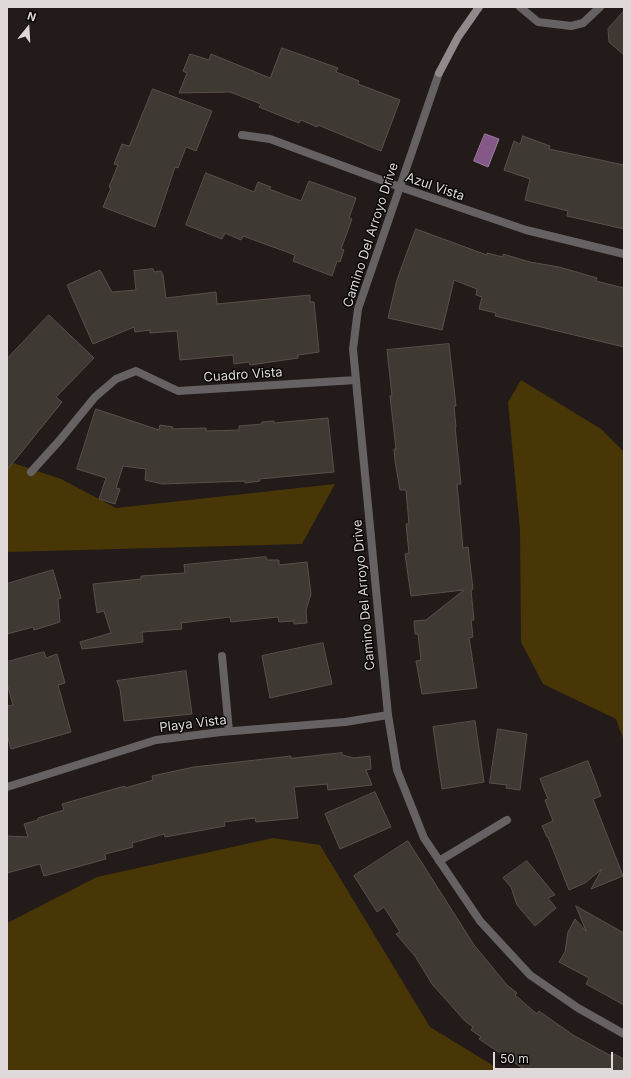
<!DOCTYPE html>
<html>
<head>
<meta charset="utf-8">
<style>
	body { margin:0 }
	#map { position:relative; width:631px; height:1078px; overflow:hidden; background:#221b1a; font-family:Inter,sans-serif }
	canvas { display:block }
	.frame { position:absolute; inset:0; border:8px solid #dfdad9; pointer-events:none }
	.north { position:absolute; left:8px; top:8px; width:40px; height:40px; -webkit-text-stroke:3px #090706; paint-order:stroke; rotate:18deg; font-size:11px; font-weight:700; line-height:16px; text-align:center; color:#dfdad9 }
	.north::after { content:''; display:block; margin:auto; width:14px; height:18px; background:#dfdad9; clip-path:polygon(50% 0,100% 100%,50% 72%,0 100%) }
	.scale { position:absolute; left:493px; top:1052px; width:120px; height:18px; box-sizing:border-box; border:2px solid #dfdad9; border-top:0; padding-left:5px; font-size:12px; line-height:14px; white-space:nowrap; color:#dfdad9; -webkit-text-stroke:3px #090706; paint-order:stroke }
</style>
</head>
<body>
<div id="map">
<canvas width="631" height="1078"></canvas>
<div class="frame"></div>
<div class="north">N</div>
<div class="scale">50 m</div>
</div>
<script>
const ctx = document.querySelector('canvas').getContext('2d');
ctx.lineJoin = 'round';
function paint(path, color) {
  ctx.fillStyle = color;
  ctx.fill(path, 'evenodd');
}
function strokePath(path, color, width, dash) {
  ctx.strokeStyle = color;
  ctx.lineWidth = width;
  ctx.lineCap = dash ? 'butt' : 'round';
  ctx.setLineDash(dash || []);
  ctx.stroke(path);
}
function write(font, color, halo, rows, align = 'center') {
  ctx.font = font + ' Inter,sans-serif';
  ctx.lineWidth = 3;
  ctx.setLineDash([]);
  ctx.textBaseline = 'middle';
  ctx.strokeStyle = halo;
  ctx.fillStyle = color;
  for (const [text, x, y, turn = 0] of rows) {
    ctx.save();
    ctx.translate(x, y);
    ctx.rotate((+turn || 0) * Math.PI / 180);
    ctx.textAlign = isNaN(turn) ? turn : align;
    if (halo) ctx.strokeText(text, 0, 0);
    ctx.fillText(text, 0, 0);
    ctx.restore();
  }
}
paint(new Path2D(`
	M 521,380 L 601,429 L 624,452 L 624,741 L 616,719 L 543,684 L 521,642 L 520,530 L 508,402 Z
	M 7,461 L 61,479 L 116,508 L 335,484 L 302,544 L 7,552 Z
	M 273,838 L 320,845 L 430,1027 L 502,1071 L 7,1071 L 7,923 L 97,877 Z`), '#483607');
const water = new Path2D(`
	M 485,134 L 499,139 L 488,167 L 474,161 Z`);
paint(water, '#855888');
strokePath(water, '#a07fa0', 1);
const building = new Path2D(`
	M 624,11 L 624,55 L 609,42 L 608,29 Z
	M 282,48 L 338,68 L 336,72 L 359,81 L 358,84 L 400,100 L 381,151 L 318,125 L 317,127 L 301,120 L 299,123 L 286,118 L 259,107 L 261,104 L 230,92 L 179,93 L 187,73 L 183,71 L 190,54 L 209,60 L 211,54 L 270,78 Z
	M 153,89 L 212,111 L 196,151 L 186,147 L 178,168 L 175,167 L 155,227 L 103,207 L 111,188 L 109,187 L 118,165 L 114,164 L 122,144 L 129,146 Z
	M 523,136 L 550,146 L 549,149 L 624,165 L 624,229 L 567,216 L 568,211 L 525,200 L 530,179 L 504,170 L 514,141 L 520,144 Z
	M 206,173 L 254,192 L 258,182 L 271,187 L 269,189 L 301,201 L 309,181 L 356,198 L 349,218 L 352,219 L 341,249 L 344,250 L 340,262 L 337,261 L 332,276 L 293,261 L 295,255 L 243,236 L 241,240 L 225,233 L 222,239 L 186,225 Z
	M 416,229 L 487,255 L 487,253 L 503,257 L 503,254 L 530,262 L 559,267 L 597,278 L 596,281 L 624,288 L 624,347 L 495,316 L 496,313 L 479,309 L 482,297 L 476,295 L 477,289 L 454,280 L 442,330 L 388,318 L 397,280 Z
	M 153,269 L 154,272 L 161,271 L 163,275 L 166,298 L 216,292 L 217,304 L 310,295 L 310,302 L 314,302 L 319,352 L 298,355 L 298,358 L 250,365 L 249,362 L 234,364 L 233,355 L 180,360 L 177,331 L 150,333 L 150,330 L 135,332 L 134,327 L 93,344 L 67,285 L 100,270 L 112,292 L 136,290 L 134,271 Z
	M 49,315 L 94,358 L 56,397 L 62,402 L 7,470 L 7,359 Z
	M 449,344 L 456,406 L 454,406 L 456,427 L 455,427 L 461,484 L 457,484 L 463,548 L 468,547 L 473,589 L 471,590 L 474,620 L 471,620 L 473,637 L 469,638 L 477,688 L 422,694 L 416,661 L 421,660 L 418,634 L 415,634 L 414,621 L 426,620 L 464,590 L 411,596 L 405,554 L 409,553 L 406,524 L 409,524 L 406,490 L 400,490 L 395,461 L 394,449 L 396,449 L 390,396 L 392,396 L 387,350 Z
	M 96,409 L 159,430 L 160,425 L 173,427 L 172,429 L 206,428 L 206,431 L 239,430 L 239,426 L 262,424 L 262,422 L 274,421 L 274,423 L 328,418 L 334,472 L 259,479 L 260,481 L 245,483 L 245,481 L 162,484 L 145,480 L 146,469 L 123,466 L 116,488 L 120,489 L 115,504 L 99,499 L 106,478 L 77,469 Z
	M 266,557 L 267,560 L 279,560 L 279,565 L 307,562 L 311,594 L 306,610 L 307,623 L 294,624 L 294,621 L 279,622 L 278,617 L 231,622 L 230,617 L 181,623 L 182,629 L 142,632 L 143,642 L 82,649 L 80,642 L 111,633 L 104,611 L 97,613 L 93,584 L 141,579 L 141,576 L 185,573 L 184,565 Z
	M 53,570 L 61,598 L 58,599 L 60,622 L 34,630 L 33,627 L 7,634 L 7,584 Z
	M 323,643 L 332,684 L 270,698 L 262,656 Z
	M 44,652 L 46,658 L 57,654 L 65,683 L 58,685 L 71,732 L 11,749 L 7,735 L 7,706 L 13,705 L 7,684 L 7,662 Z
	M 186,671 L 192,714 L 124,721 L 120,689 L 117,681 Z
	M 475,721 L 484,782 L 442,789 L 433,727 Z
	M 498,729 L 527,734 L 520,790 L 506,788 L 507,785 L 490,783 Z
	M 342,753 L 342,755 L 354,758 L 370,756 L 371,769 L 366,770 L 372,785 L 328,790 L 327,784 L 294,787 L 298,818 L 256,822 L 255,818 L 224,822 L 225,826 L 165,837 L 164,834 L 132,843 L 133,847 L 105,854 L 106,859 L 44,876 L 40,864 L 7,873 L 7,836 L 28,837 L 24,824 L 38,820 L 38,818 L 64,810 L 62,804 L 125,786 L 125,788 L 153,780 L 152,776 L 194,767 L 291,756 L 291,758 Z
	M 588,761 L 601,796 L 593,799 L 623,876 L 591,889 L 602,869 L 585,883 L 569,890 L 548,837 L 547,837 L 542,826 L 553,821 L 545,800 L 548,799 L 540,779 Z
	M 375,792 L 391,827 L 340,849 L 325,814 Z
	M 408,841 L 474,945 L 507,985 L 517,993 L 515,995 L 537,1014 L 539,1011 L 573,1035 L 613,1057 L 614,1054 L 624,1059 L 624,1071 L 527,1071 L 479,1039 L 481,1037 L 471,1030 L 473,1027 L 465,1021 L 432,984 L 415,956 L 396,934 L 400,932 L 384,907 L 377,912 L 354,876 Z
	M 527,861 L 555,895 L 548,898 L 556,908 L 535,926 L 517,905 L 511,887 L 503,878 Z
	M 576,906 L 624,933 L 624,1005 L 586,984 L 589,978 L 559,962 L 565,952 L 568,932 L 575,919 L 586,931 Z`);
paint(building, '#3f3934');
strokePath(building, '#57504b', 1);
strokePath(new Path2D(`
	M 520,7 L 538,22 L 571,26 L 583,23 L 600,7
	M 439,73 L 358,309 L 353,349 L 388,715 L 397,770 L 424,838 L 480,921 L 530,975 L 578,1008 L 624,1034
	M 242,135 L 270,139 L 400,187 L 526,230 L 624,254
	M 31,472 L 59,441 L 95,397 L 116,379 L 136,371 L 178,391 L 356,380
	M 222,656 L 229,731
	M 7,787 L 156,740 L 221,732 L 345,722 L 388,715
	M 439,861 L 507,820`), '#666263', 8);
strokePath(new Path2D(`
	M 439,73 L 458,37 L 479,7`), '#908a8c', 8);
write('13px', '#dfdad9', '#090706', [
	["Azul Vista",435,187,19],
	["Camino Del Arroyo Drive",371,235,-72],
	["Cuadro Vista",243,375,-4],
	["Camino Del Arroyo Drive",364,595,-95],
	["Playa Vista",193,724,-7]
]);
</script>
</body>
</html>
